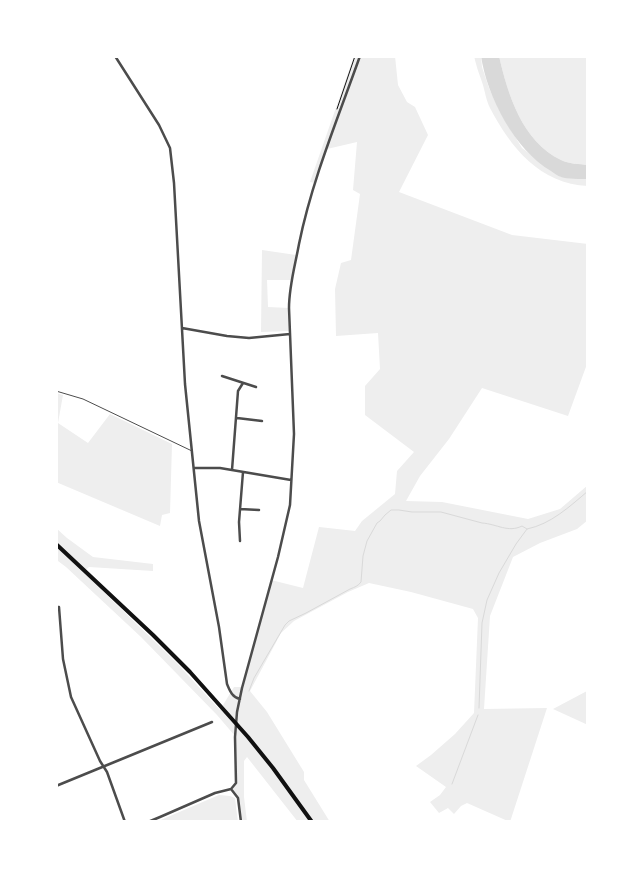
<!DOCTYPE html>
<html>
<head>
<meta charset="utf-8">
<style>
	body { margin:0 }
	#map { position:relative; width:644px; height:878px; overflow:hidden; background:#fff; font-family:"Libre Baskerville",serif }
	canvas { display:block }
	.frame { position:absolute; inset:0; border:58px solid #fff; pointer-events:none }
</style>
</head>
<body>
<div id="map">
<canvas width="644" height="878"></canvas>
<div class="frame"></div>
</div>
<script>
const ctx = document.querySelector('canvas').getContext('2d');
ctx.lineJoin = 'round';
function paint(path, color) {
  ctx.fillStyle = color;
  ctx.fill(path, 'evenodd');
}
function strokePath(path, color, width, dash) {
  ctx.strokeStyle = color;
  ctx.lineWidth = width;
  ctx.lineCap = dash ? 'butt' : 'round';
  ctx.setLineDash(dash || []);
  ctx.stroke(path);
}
paint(new Path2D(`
	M 354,56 L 395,56 L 398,85 L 407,102 L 415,107 L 428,135 L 399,192 L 512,235 L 588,244 L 588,364 L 587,364 L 568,416 L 482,388 L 449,439 L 420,476 L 406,501 L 442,502 L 528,519 L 560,509 L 588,485 L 588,520 L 577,529 L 540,543 L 513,557 L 490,616 L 484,709 L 547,708 L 510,822 L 467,803 L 461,806 L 454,814 L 448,808 L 439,813 L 430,802 L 440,795 L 446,787 L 416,766 L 431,755 L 455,734 L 474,713 L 478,618 L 473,609 L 411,592 L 369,583 L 348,592 L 294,621 L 281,633 L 250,691 L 267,712 L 304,772 L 304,780 L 330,822 L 298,822 L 247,757 L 244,761 L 244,797 L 247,822 L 241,822 L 238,798 L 231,789 L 236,783 L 235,736 L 217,715 L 141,637 L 66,567 L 58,561 L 56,562 L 56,528 L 67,538 L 93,557 L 153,564 L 153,571 L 89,567 L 83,572 L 176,662 L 220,710 L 234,687 L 242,687 L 271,580 L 303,588 L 319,527 L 355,531 L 362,521 L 395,494 L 397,471 L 414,452 L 365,415 L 365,386 L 380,369 L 378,333 L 336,336 L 335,289 L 341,263 L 351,260 L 360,194 L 353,190 L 357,142 L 327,149 L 315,183 L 310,182 Z
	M 474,56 L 481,56 L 482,67 L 489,88 L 500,112 L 522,148 L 561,177 L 588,179 L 588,186 C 540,184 511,148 490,108 C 486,100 485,91 482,82 C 479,74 476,65 474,56 Z
	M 499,56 L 588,56 L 588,165 C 580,164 568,164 561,160 C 522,141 508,95 499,56 Z
	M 262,250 L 296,255 L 291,280 L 267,280 L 268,307 L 289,308 L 290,331 L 261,332 Z
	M 56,393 L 63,395 L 58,423 L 88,443 L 110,414 L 172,444 L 170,513 L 162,515 L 160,526 L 56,482 Z
	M 587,691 L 588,691 L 588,725 L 553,709 Z
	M 219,795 L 230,796 L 235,798 L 238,822 L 156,822 Z`), '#eee');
paint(new Path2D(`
	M 481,56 L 499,56 C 508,95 522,141 561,160 C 568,164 580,164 588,165 L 588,179 C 581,179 567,179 561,177 C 558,176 554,173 551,171 C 515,150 487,97 481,56 Z`), '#d9d9d9');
strokePath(new Path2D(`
	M 249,691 L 254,678 L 285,625 L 289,621 L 306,613 L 350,589 C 355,587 358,586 361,582 L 363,556 L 367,541 L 377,523 L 380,521 L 385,515 L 391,510 L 399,510 L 412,512 L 441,512 L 482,523 C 497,524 508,533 522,526 L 527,529
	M 479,708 L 482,623 L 487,600 L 499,573 L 516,544 L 527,529 C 551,524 569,507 588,491
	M 452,784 L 478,715`), '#d9d9d9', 1);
strokePath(new Path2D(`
	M 337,109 L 355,56`), '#111', 1);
strokePath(new Path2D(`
	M 56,391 L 83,399 L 104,409 L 192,451`), '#4c4c4c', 1);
strokePath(new Path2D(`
	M 115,56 L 159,125 L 170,148 L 174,183 L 185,384 L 199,521 L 219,627 L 227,684 C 230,691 232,697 240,699
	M 182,328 L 227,336 L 249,338 L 290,334
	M 222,376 L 256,387
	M 237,418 L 262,421
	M 194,468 L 220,468 L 291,480
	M 232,470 L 238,391 L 243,383
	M 240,509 L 259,510
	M 240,541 L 239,522 L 243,472
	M 56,607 L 59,607 L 63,659 L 71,697 L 100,761 L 107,772 L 125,822
	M 56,786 L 212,722
	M 231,789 L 236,783 L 235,737 L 237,712 L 242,688 L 278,557 L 290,505 L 294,434 L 289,308 C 289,286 295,266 299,244 C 312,180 338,118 360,56
	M 231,789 L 238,798 L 241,822
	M 148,822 L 160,817 L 215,793 L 231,789`), '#4c4c4c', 2.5);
strokePath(new Path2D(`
	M 56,544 L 153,635 L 190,672 L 248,737 L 273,768 L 312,822`), '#111', 4);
</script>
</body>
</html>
